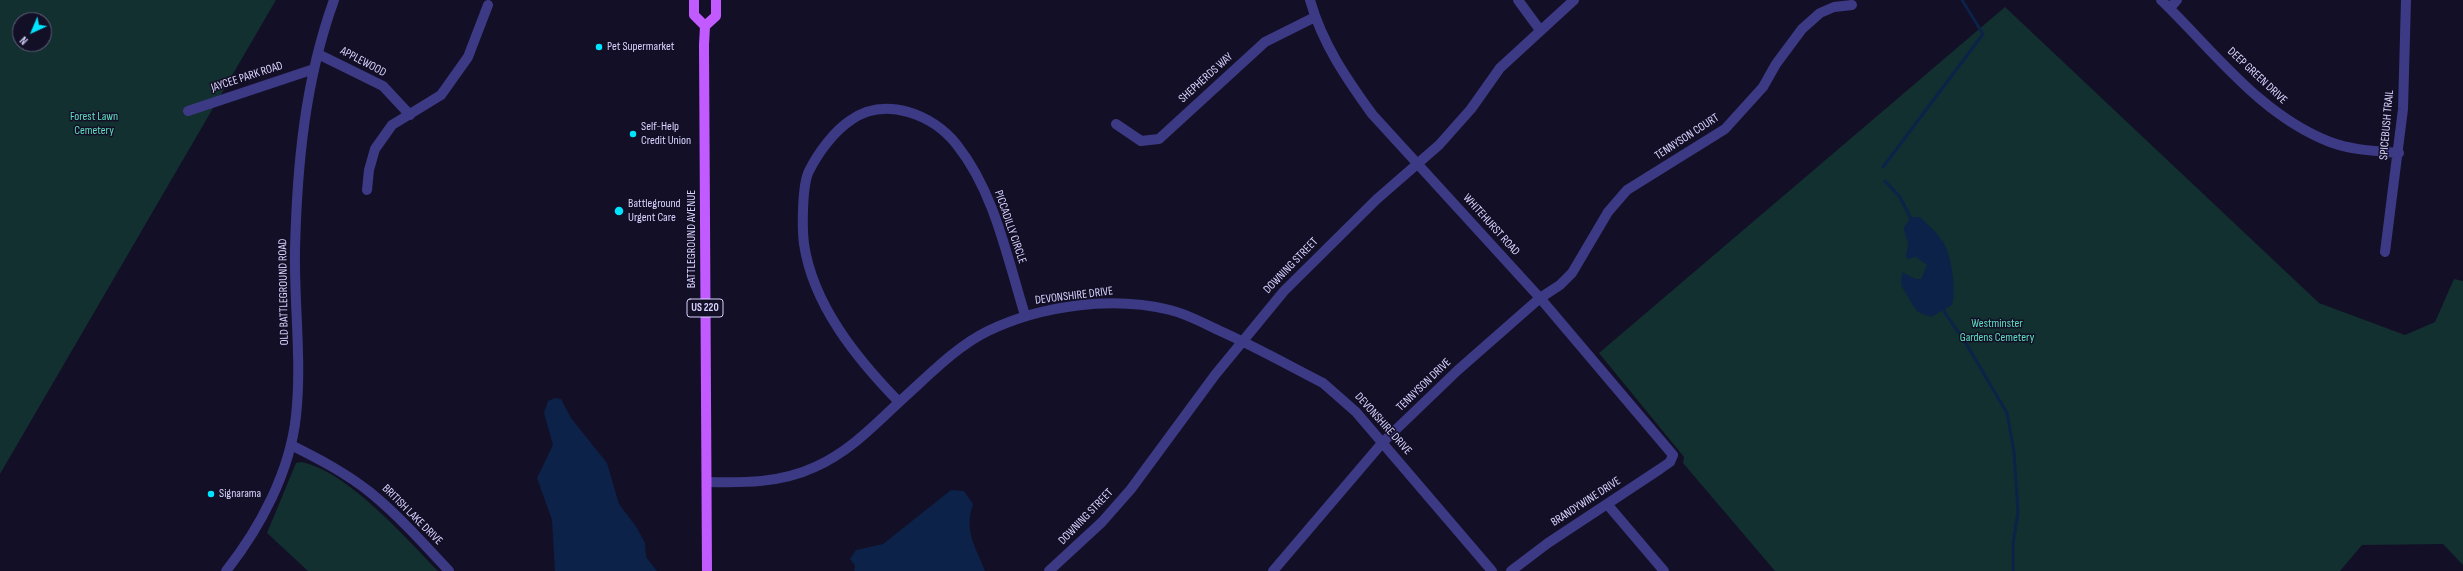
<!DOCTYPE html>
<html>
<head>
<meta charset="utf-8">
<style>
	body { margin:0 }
	#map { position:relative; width:2463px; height:571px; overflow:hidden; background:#130f26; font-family:"Sofia Sans Condensed",sans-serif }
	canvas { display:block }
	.north { position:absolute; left:12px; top:12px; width:40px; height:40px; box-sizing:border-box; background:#130f26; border:1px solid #625e7d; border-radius:50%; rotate:224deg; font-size:11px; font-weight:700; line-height:16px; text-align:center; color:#d9d4ff }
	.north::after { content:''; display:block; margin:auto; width:14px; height:18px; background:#00e5ff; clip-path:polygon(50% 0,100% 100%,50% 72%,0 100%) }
</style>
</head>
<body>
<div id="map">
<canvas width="2463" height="571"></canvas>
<div class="north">N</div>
</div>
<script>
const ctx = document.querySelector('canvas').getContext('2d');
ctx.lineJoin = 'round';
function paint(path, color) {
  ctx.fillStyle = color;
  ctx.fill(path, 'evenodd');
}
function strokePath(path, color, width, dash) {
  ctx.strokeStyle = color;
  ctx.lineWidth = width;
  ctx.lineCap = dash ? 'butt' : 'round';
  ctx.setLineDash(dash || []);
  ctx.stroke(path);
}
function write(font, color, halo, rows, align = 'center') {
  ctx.font = font + ' "Sofia Sans Condensed",sans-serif';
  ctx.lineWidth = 3;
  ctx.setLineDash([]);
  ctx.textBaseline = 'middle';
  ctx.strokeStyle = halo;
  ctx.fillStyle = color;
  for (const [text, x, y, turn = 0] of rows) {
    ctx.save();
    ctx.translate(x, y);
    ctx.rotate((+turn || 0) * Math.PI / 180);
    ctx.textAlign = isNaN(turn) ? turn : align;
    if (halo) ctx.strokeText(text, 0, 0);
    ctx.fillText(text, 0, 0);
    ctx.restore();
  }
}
paint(new Path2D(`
	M 0,0 L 276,0 L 0,474 ZM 20,20 L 44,20 L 44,44 L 20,44 Z
	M 2005,7 L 2319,303 L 2405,335 L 2435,322 L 2454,279 L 2463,281 L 2463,565 L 2443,544 L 2362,545 L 2340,571 L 1775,571 L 1683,463 L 1684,457 L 1599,353 Z
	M 301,462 C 346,470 406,538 438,571 L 308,571 L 267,533 L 296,463 Z`), '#12302f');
paint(new Path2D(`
	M 1913,217 L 1920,217 C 1928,225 1937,232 1943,242 C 1951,253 1957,292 1952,305 L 1931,317 L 1918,312 L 1914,307 L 1901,285 L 1902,272 L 1916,279 L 1921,279 L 1927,265 L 1916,257 L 1908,259 L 1906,257 C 1906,253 1908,247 1908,243 C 1904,228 1900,229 1913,217 Z
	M 555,398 L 561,399 L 571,418 L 607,463 L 619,504 L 637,528 L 645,543 L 646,557 L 657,571 L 555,571 L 552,520 L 537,478 L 553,445 L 544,413 L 548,401 Z
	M 951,490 L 964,491 L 973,504 C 964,532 975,545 985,571 L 854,571 L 855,566 L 850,559 L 856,550 L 883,544 Z`), '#0c2248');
strokePath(new Path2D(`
	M 1883,167 L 1983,34 L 1962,0
	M 1885,181 L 1900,197 L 1912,221
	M 1944,308 L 1945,313 L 1964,340 L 2007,413 L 2014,452 L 2018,512 L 2013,544 L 2013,571`), '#0c2248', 3);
strokePath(new Path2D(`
	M 1310,0 C 1322,43 1346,78 1372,114 L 1540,298 L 1673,455 L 1670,462 L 1660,469 L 1548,543 L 1511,571
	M 1518,0 L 1540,30
	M 2161,0 C 2214,51 2260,115 2330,142 C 2351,150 2376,151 2399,153
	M 2170,8 L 2177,0
	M 318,54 L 383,86 L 410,115
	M 188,111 L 314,69
	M 1116,124 L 1141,141 L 1159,139 L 1265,42 L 1315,17
	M 367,190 L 369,170 L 375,149 L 392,125 L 441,95 L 468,57 L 488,5
	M 2385,252 L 2403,109 L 2406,0
	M 899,402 C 857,359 813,305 804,244 C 802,228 802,185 809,171 C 818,153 834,131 851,120 C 885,96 933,114 957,145 C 995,193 1007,258 1025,315
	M 291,445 C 319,459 346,473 371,493 C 399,516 424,544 449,571
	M 707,482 C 743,483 781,483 815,467 C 853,450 879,420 909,393 C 933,371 959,345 988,331 C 1042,305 1112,296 1170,310 C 1187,314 1203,323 1218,330 C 1254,346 1288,365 1323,383 L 1356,412 L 1492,571
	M 1607,504 L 1664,571
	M 1049,571 L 1102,522 L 1131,489 L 1215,375 L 1284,291 L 1377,199 L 1439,145 L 1471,109 L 1500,68 L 1574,0
	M 1273,571 L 1383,442 L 1458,370 L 1540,298 L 1560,285 L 1572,273 L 1608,212 L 1627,190 L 1725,129 L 1763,87 L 1776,64 L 1802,29 L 1820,13 L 1834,7 L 1852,5`), '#3d3a85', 10);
strokePath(new Path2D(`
	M 226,571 C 260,528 290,472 296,416 C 302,361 294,305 295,250 C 297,165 305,80 334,0`), '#3d3a85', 10);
strokePath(new Path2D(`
	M 694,0 L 694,15 L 705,26
	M 707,571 L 704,45 L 705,26 L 716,16 L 716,0`), '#c25bff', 10);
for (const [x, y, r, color] of [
	[599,47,4,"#00e5ff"],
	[633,134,4,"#00e5ff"],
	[619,211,5,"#00e5ff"],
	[211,494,4,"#00e5ff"]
]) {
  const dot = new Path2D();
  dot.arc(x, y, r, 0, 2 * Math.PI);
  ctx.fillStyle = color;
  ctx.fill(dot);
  strokePath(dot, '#130f26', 1.5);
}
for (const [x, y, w] of [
	[705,308,36]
]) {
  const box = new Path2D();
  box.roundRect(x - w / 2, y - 9, w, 18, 3);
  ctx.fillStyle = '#130f26';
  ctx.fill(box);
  strokePath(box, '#d9d4ff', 1);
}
write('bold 11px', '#d9d4ff', null, [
	["US 220",705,308]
]);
write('12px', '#d9d4ff', '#130f26', [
	["Pet Supermarket",607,47],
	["Self-Help",641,127],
	["Credit Union",641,141],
	["Battleground",628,204],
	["Urgent Care",628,218],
	["Signarama",219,494]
], 'left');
write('12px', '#d9d4ff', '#130f26', [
	["APPLEWOOD",363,62,28],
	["DEEP GREEN DRIVE",2257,76,43],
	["JAYCEE PARK ROAD",247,77,-18],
	["SHEPHERDS WAY",1206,78,-42],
	["SPICEBUSH TRAIL",2387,125,-85],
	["TENNYSON COURT",1687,137,-33],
	["WHITEHURST ROAD",1491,225,48],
	["PICCADILLY CIRCLE",1010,227,71],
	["BATTLEGROUND AVENUE",692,239,-90],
	["DOWNING STREET",1291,266,-46],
	["OLD BATTLEGROUND ROAD",284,292,-91],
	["DEVONSHIRE DRIVE",1074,296,-7],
	["TENNYSON DRIVE",1424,385,-44],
	["DEVONSHIRE DRIVE",1383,424,48],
	["BRANDYWINE DRIVE",1586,502,-33],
	["BRITISH LAKE DRIVE",412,515,45],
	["DOWNING STREET",1086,517,-46]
]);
write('12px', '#5fe0c0', '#130f26', [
	["Forest Lawn",94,117],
	["Cemetery",94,131],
	["Westminster",1997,324],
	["Gardens Cemetery",1997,338]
]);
</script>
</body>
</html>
